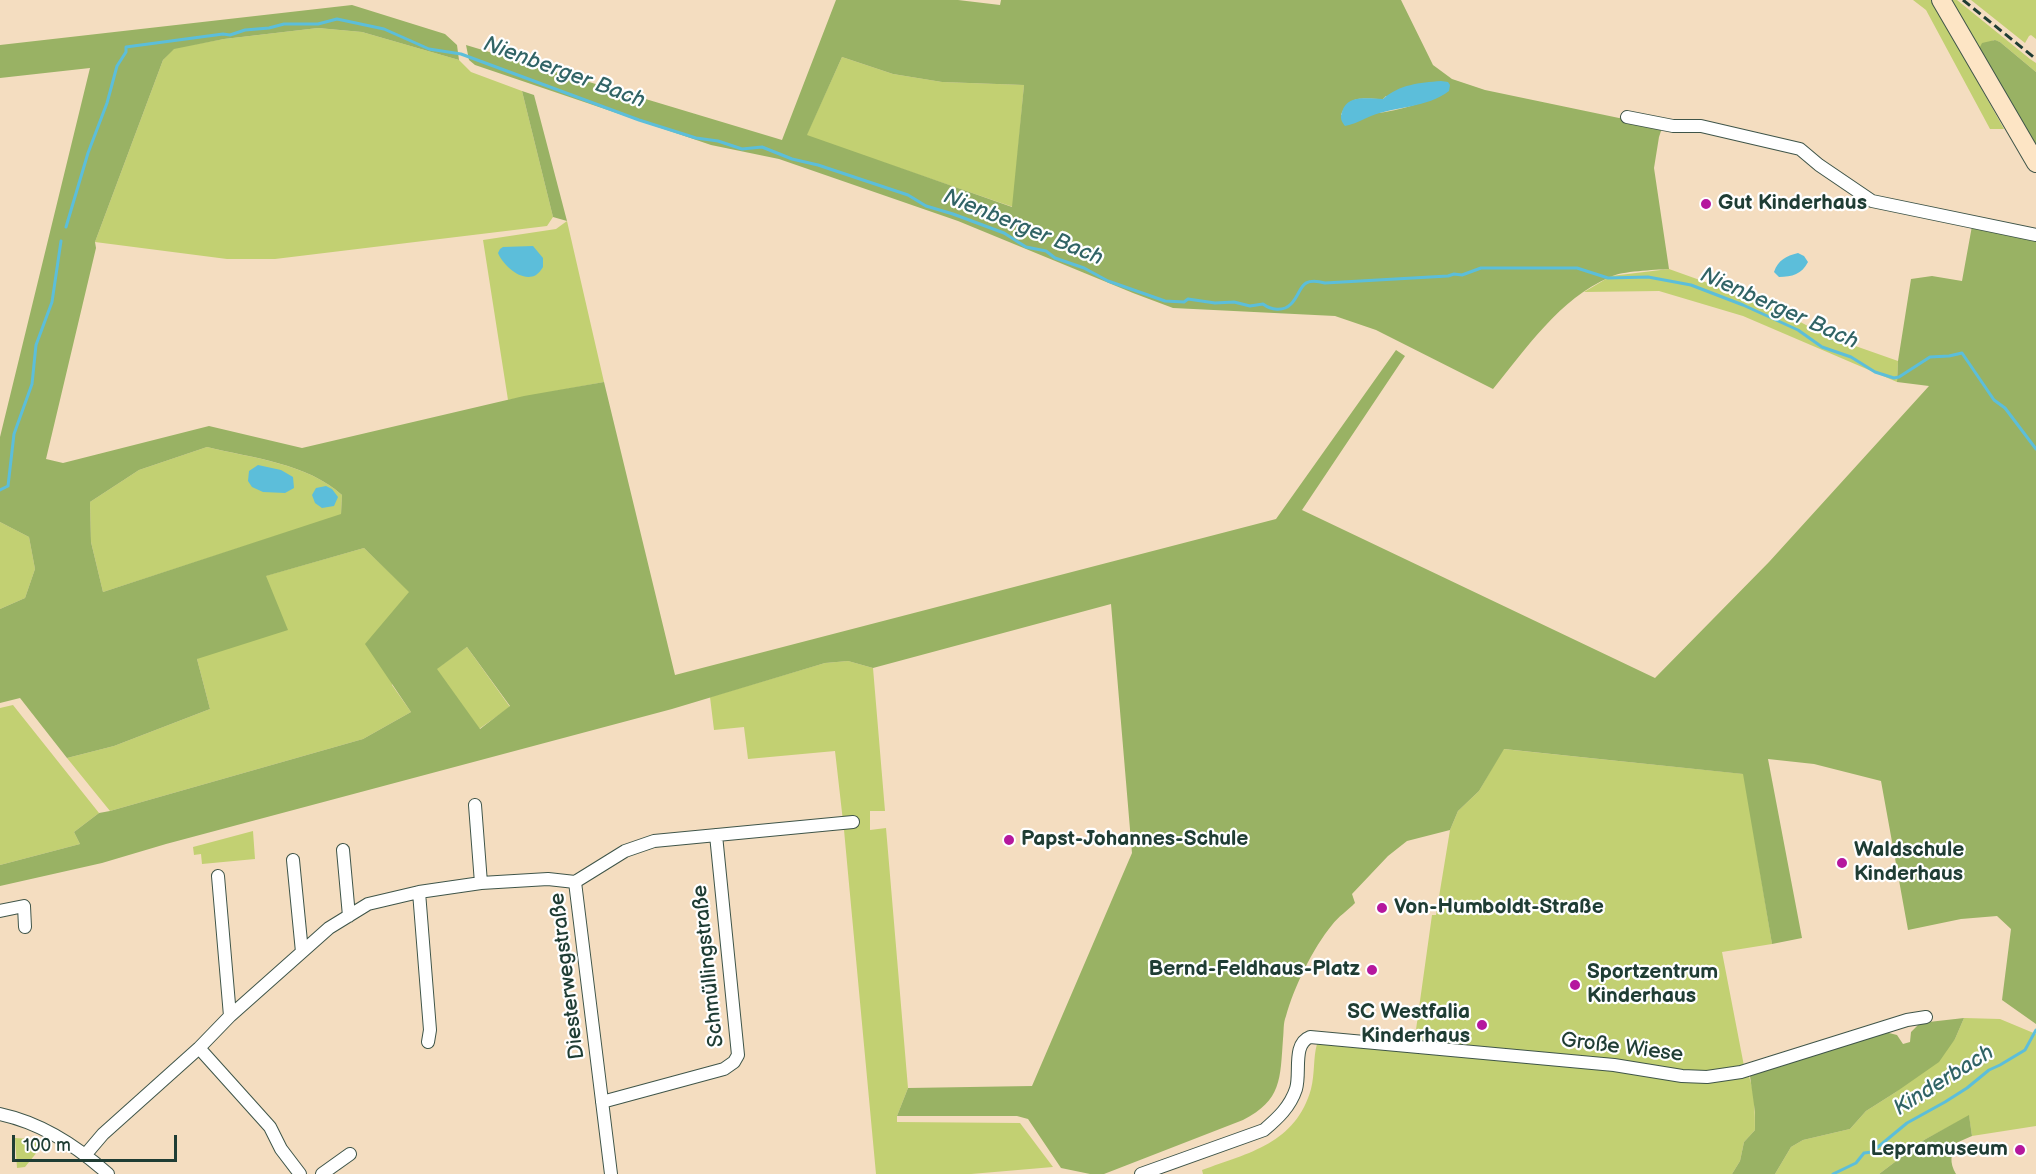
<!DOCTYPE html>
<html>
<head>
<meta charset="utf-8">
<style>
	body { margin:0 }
	#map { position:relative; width:2036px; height:1174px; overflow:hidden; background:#f4ddc0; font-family:"Balsamiq Sans",sans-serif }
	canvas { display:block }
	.scale { position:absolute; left:12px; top:1135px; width:165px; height:27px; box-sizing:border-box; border:3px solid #1f3d34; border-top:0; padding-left:8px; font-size:18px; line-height:21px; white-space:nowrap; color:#1f3d34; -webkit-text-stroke:4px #fff; paint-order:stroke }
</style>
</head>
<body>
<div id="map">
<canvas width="2036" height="1174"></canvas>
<div class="scale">100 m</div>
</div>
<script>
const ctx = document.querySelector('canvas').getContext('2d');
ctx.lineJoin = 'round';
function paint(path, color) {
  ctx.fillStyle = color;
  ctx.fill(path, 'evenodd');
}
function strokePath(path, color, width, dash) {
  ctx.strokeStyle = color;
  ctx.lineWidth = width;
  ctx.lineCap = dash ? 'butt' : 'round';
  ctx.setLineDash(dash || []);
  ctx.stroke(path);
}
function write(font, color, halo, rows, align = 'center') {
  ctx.font = font + ' "Balsamiq Sans",sans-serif';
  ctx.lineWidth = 4.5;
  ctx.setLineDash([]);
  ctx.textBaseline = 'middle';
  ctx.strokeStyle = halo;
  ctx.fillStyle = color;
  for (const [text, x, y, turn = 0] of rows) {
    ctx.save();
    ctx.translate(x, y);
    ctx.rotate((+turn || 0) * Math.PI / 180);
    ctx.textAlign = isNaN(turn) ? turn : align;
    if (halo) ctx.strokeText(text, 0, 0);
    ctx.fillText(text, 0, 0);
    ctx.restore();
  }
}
paint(new Path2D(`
	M 1913,0 L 1932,0 L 2004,129 L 1990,129 L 1926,10 Z
	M 1947,0 L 1957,0 L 2030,59 L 2036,63 L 2036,72 L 2000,42 L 1994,40 L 1979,49 Z
	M 1971,0 L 2036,0 L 2036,39 L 2031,35 L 2029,36 L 2025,43 Z
	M 318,28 L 362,32 L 459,60 L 471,72 L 522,91 L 553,217 L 547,226 L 275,259 L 227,259 L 95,242 L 163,60 L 174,48 L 224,39 Z
	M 842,57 L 893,74 L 942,82 L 1024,85 L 1013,207 L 806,136 Z
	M 567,221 L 604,382 L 508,400 L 483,240 L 556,229 Z
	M 1669,269 L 1764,303 L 1827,336 L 1898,361 L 1897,382 L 1743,316 L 1659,291 L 1584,292 L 1611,276 Z
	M 207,447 C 251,458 307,463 342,495 L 341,515 L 103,592 L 91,542 L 90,502 L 139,470 Z
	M 0,522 L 29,537 L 35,569 L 25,598 L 0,609 Z
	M 364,548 L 410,592 L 392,685 L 411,712 L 363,739 L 110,811 L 67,758 L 114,746 L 210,709 L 197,659 L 265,576 Z
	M 467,647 L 510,707 L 479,729 L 436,669 Z
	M 848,661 L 873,668 L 885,811 L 870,811 L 870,830 L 886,828 L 908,1088 L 897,1116 L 897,1122 L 1020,1123 L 1053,1167 L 971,1174 L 876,1174 L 844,830 L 835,751 L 748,759 L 744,727 L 714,730 L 710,697 L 825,663 Z
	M 13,705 L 99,813 L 74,832 L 80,844 L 0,865 L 0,708 Z
	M 1503,749 L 1744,774 L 1772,944 L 1722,952 L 1744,1066 C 1755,1084 1755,1109 1755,1130 L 1744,1142 L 1740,1161 L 1732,1174 L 1203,1174 L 1202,1170 C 1249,1153 1296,1143 1311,1089 C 1315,1074 1313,1058 1317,1044 L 1413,1051 L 1432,915 L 1436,915 L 1450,830 L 1458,811 L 1479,791 Z
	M 253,831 L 255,859 L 202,864 L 201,854 L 194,855 L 193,847 Z
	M 1964,1018 L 2000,1019 L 2036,1034 L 2036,1126 L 1972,1136 L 1969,1116 L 1924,1140 L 1879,1174 L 1775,1174 L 1791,1147 L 1803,1140 L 1850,1129 L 1866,1111 L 1896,1092 L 1955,1039 Z
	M 15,1138 L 31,1139 L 42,1146 L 25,1167 L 17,1168 Z`), '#c2d072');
paint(new Path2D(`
	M 836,0 L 958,0 L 1000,5 L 1001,0 L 1401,0 L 1433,65 L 1452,79 L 1485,90 L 1619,118 L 1629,115 L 1665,119 L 1659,137 L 1654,168 L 1669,269 C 1654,270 1622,271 1610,277 C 1559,299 1527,348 1493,389 L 1376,330 L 1335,316 L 1173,308 L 1133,293 L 958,221 L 779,159 L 711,145 L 475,65 L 469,60 L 466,45 L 782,140 ZM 842,57 L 893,74 L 942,82 L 1024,85 L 1012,207 L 807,135 ZM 1386,96 L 1425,101 C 1398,112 1370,115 1341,115 C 1349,94 1363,99 1383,99 Z
	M 352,5 L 445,34 L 457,45 L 459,60 L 362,32 L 318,28 L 224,39 L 174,49 L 163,60 L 95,242 L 96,248 L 46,459 L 63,463 L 209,426 L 302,448 L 524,396 L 604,382 L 675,675 L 1276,519 L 1396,350 L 1405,356 L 1302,510 L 1655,678 L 1769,562 L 1929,386 L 1897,382 L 1898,361 L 1911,279 L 1932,276 L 1962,281 L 1972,226 L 2036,240 L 2036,1024 L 2002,1000 L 2011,929 L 1997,916 L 1961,919 L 1908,930 L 1881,781 L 1814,764 L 1768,759 L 1802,938 L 1772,944 L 1743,774 L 1504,749 L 1479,791 L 1458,811 L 1450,830 L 1407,841 L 1388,856 L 1352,894 L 1355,903 C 1348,910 1338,917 1332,925 C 1313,948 1294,987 1286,1016 C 1283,1023 1284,1031 1283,1039 C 1280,1079 1282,1100 1243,1120 L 1104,1174 L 1090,1174 L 1061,1168 L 1028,1119 L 1017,1116 L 897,1116 L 908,1088 L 1032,1086 L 1132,853 L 1111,604 L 873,668 L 848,661 L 825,663 L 672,709 L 166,844 L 102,863 L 0,886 L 0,865 L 80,844 L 74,832 L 99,813 L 110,811 L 363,739 L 411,712 L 365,644 L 409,592 L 364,548 L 266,576 L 288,630 L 197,659 L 210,709 L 114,746 L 67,758 L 20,698 L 0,703 L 0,609 L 25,598 L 35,569 L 29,537 L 0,522 L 0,437 L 90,68 L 0,78 L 0,45 ZM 207,447 C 252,458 307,463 342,495 L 341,514 L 103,592 L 91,542 L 90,502 L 139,470 ZM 467,647 L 510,706 L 480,729 L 437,669 Z
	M 1995,40 L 2000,42 L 2036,72 L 2036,148 L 1979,49 L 1982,43 Z
	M 522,91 L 534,95 L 567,221 L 553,217 Z
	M 1964,1018 L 1955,1039 L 1939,1062 L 1896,1092 L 1866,1111 L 1850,1129 L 1803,1140 L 1791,1147 L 1775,1174 L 1732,1174 L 1740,1161 L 1744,1142 L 1755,1130 L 1755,1112 L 1750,1076 L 1885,1032 L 1897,1035 L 1903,1044 L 1910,1042 L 1911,1032 L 1920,1023 Z
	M 1969,1115 L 1972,1136 L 1956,1143 C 1951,1155 1949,1162 1956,1174 L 1879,1174 L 1924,1140 Z`), '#99b264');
paint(new Path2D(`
	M 1441,81 L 1448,82 L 1450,85 L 1449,91 C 1427,108 1396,106 1371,116 C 1363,119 1357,123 1349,125 L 1345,126 C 1341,121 1340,118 1342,112 C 1347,94 1368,99 1383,99 C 1400,84 1419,83 1441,81 Z
	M 533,246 L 543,258 L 543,267 C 541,270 539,273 536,275 C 522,283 503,265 498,253 L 500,249 L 503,247 Z
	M 1798,253 L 1804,256 L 1808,262 C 1802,274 1792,277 1779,277 L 1774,272 C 1778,260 1786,256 1798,253 Z
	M 258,465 L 281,470 L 293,477 L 294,488 L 285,493 L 263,492 L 252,487 L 248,481 L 249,471 Z
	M 326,486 L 332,489 L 338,497 L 334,506 L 322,508 L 315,503 L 312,495 L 316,488 Z`), '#5cbeda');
strokePath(new Path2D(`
	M 66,227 L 88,153 L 107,103 L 117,66 L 126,52 L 126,47 L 223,34 L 230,35 L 245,30 L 269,28 L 284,24 L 318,24 L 337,19 L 384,29 L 429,49 L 461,54 L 639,120 L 696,138 L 718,141 L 742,149 L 762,147 L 792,159 L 818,165 L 908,195 L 926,206 L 953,214 L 1004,233 L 1026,247 L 1046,251 L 1055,258 L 1084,268 L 1108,281 L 1165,301 L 1184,302 L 1188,299 L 1215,303 L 1234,302 L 1250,306 L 1263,304 C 1271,310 1283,312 1291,304 C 1303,292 1298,276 1325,283 L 1448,276 L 1454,274 L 1462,275 L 1481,268 L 1577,268 L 1608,278 L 1648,277 L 1691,285 L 1743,305 L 1798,330 L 1822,347 L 1851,357 L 1875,372 L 1894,378 L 1899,377 L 1930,357 L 1949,356 L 1962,353 L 1994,400 L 2005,408 L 2036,449
	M 0,490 L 8,486 L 14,434 L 32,384 L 36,345 L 52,302 L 61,241
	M 1833,1174 L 1856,1163 L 1864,1153 L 1872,1152 L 1907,1123 L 1945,1102 L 1967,1088 L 1989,1070 L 2000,1065 L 2025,1050 L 2036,1030`), '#5cbeda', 3);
const minor = new Path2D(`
	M 1627,117 L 1673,126 L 1701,126 L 1800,149 L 1819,165 L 1872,201 L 2036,235
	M 475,805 L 481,883
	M 343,850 L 349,916
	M 293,860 L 302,952
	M 218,876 L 230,1016
	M 419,892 L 430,1030 L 428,1042
	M 0,911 L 24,906 L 25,927
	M 199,1048 L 270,1127 L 281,1149 L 300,1174
	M 602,1102 L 724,1069 L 734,1062 L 738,1055 L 716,835
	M 0,1114 C 42,1123 77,1146 108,1174
	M 86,1154 L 103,1134 L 199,1048 L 230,1016 L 329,928 L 368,904 L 419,892 L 481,883 L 548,879 L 575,882
	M 322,1174 L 350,1154
	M 611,1174 L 575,882 L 625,851 L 654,841 L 853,822
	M 1141,1174 L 1264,1130 C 1278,1118 1290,1107 1296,1089 C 1301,1073 1292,1044 1310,1037 L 1614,1065 L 1682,1076 L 1707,1077 L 1741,1072 L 1907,1020 L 1926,1017`);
const secondary = new Path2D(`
	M 1941,0 L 2036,163`);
strokePath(minor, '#3f5549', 14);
strokePath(secondary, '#3f5549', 20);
strokePath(minor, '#fff', 12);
strokePath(secondary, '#fde5c5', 18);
strokePath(new Path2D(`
	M 1963,0 L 2036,59`), '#1f3d34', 3, [9, 4.5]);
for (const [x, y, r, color] of [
	[1706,204,6,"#b5179e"],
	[1009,840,6,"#b5179e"],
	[1842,863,6,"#b5179e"],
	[1382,908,6,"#b5179e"],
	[1372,970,6,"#b5179e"],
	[1575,985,6,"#b5179e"],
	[1482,1025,6,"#b5179e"],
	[2020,1150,6,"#b5179e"]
]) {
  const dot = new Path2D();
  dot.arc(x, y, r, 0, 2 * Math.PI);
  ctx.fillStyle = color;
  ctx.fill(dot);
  strokePath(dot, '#fff', 2);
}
write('bold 21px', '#1f3d34', '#fff', [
	["Gut Kinderhaus",1718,204],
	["Papst-Johannes-Schule",1021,840],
	["Waldschule",1854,851],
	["Kinderhaus",1854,875],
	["Von-Humboldt-Straße",1394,908],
	["Bernd-Feldhaus-Platz",1360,970,"right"],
	["Sportzentrum",1587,973],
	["Kinderhaus",1587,997],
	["SC Westfalia",1470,1013,"right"],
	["Kinderhaus",1470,1037,"right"],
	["Lepramuseum",2008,1150,"right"]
], 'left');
write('21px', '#1f3d34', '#fff', [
	["Schmüllingstraße",709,966,-96],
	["Diesterwegstraße",568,976,-97],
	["Große Wiese",1622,1048,7]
]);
write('italic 22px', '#316466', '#fff', [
	["Nienberger Bach",564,73,20],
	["Nienberger Bach",1023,228,22],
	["Nienberger Bach",1779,309,24],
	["Kinderbach",1944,1081,-32]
]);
</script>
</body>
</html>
